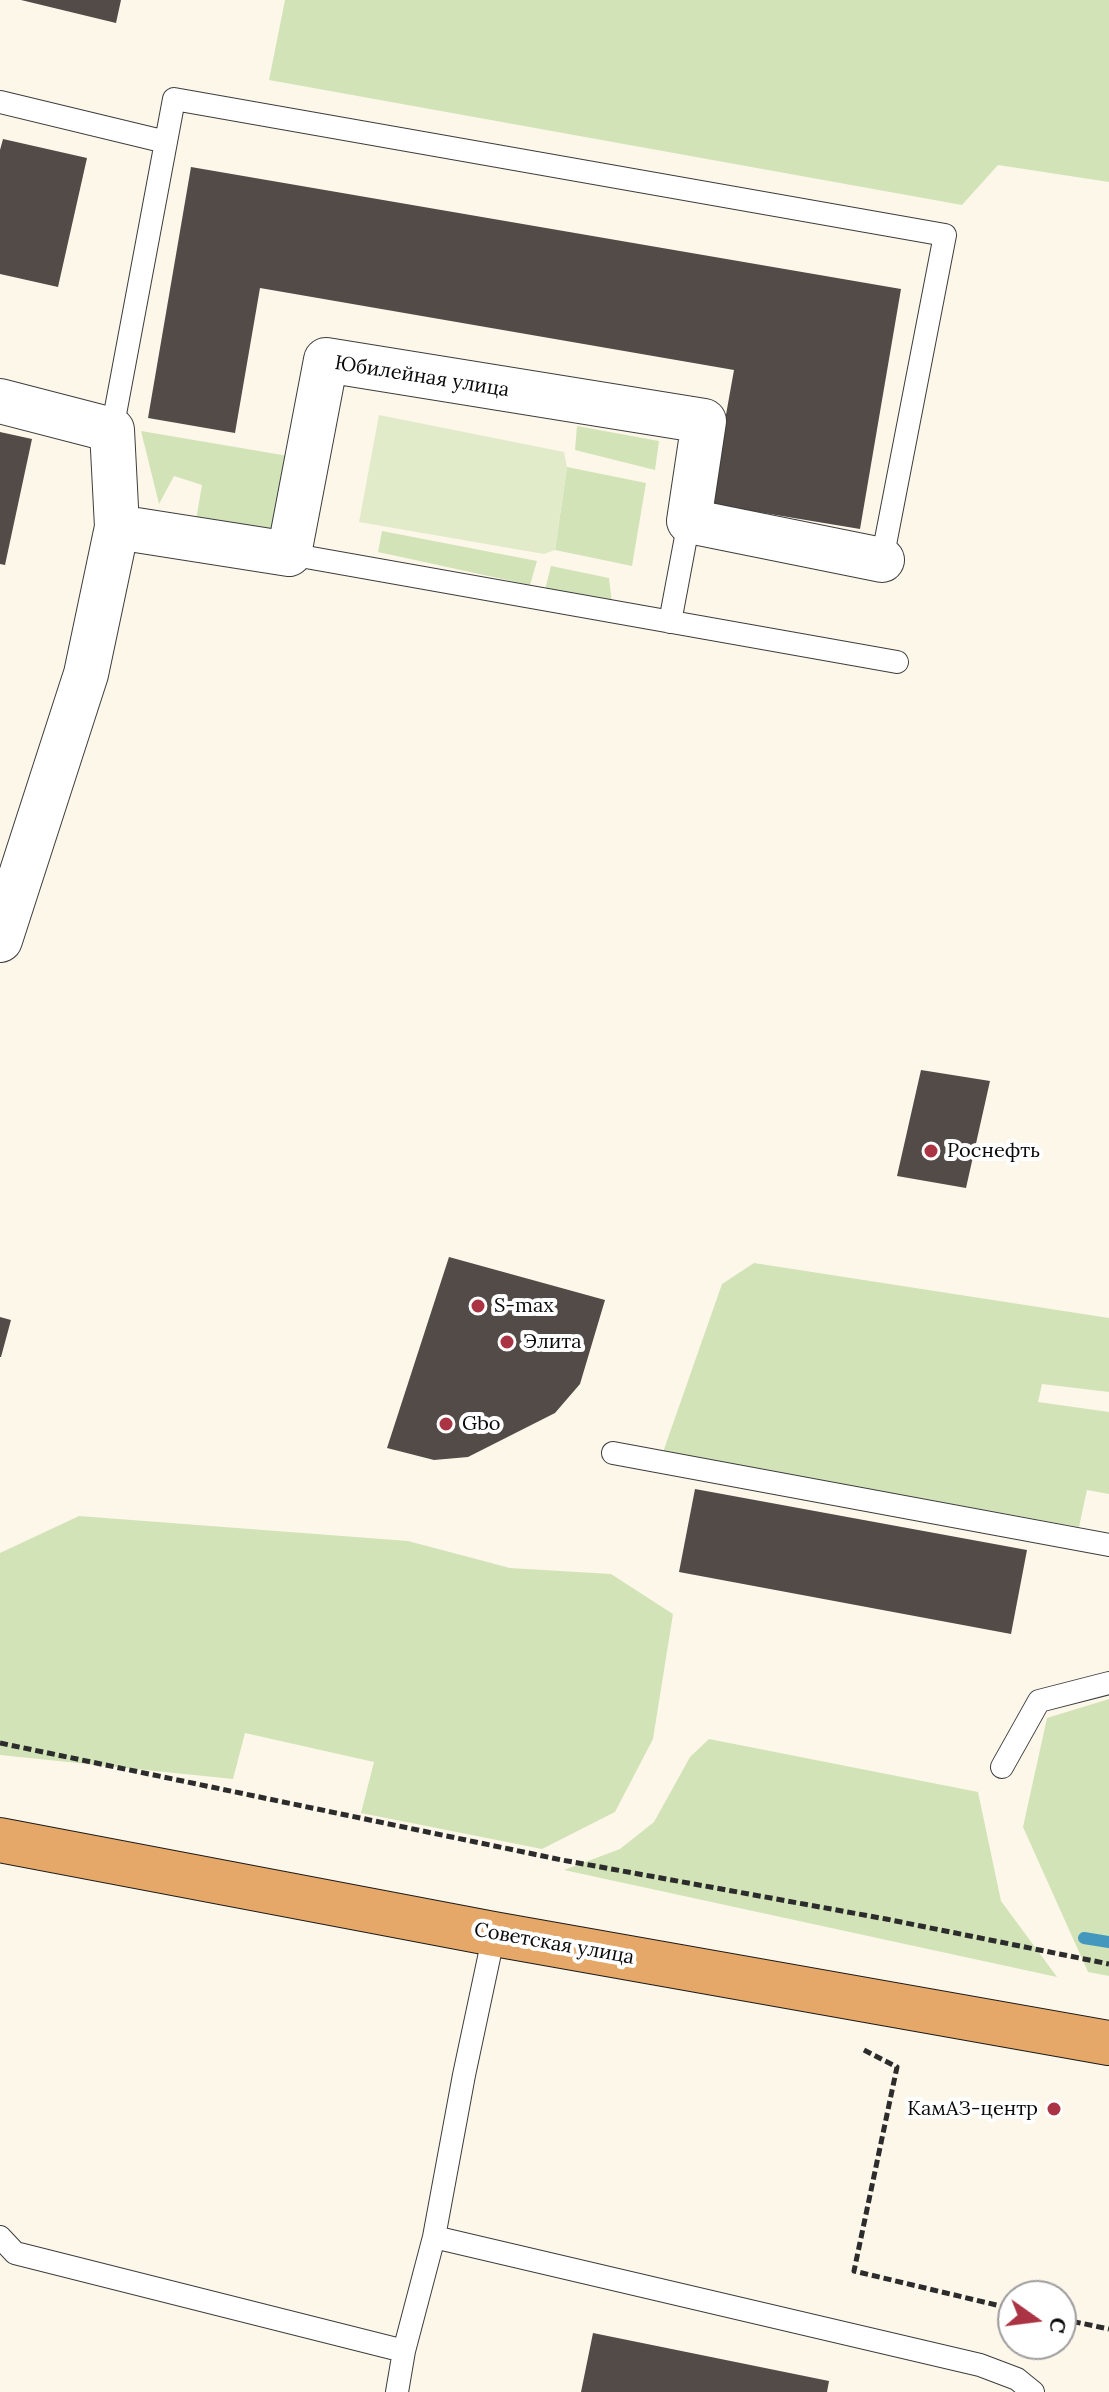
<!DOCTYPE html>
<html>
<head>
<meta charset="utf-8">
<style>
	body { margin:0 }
	#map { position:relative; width:1109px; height:2392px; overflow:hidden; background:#fdf7ea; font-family:Lora,serif }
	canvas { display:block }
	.north { position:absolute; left:997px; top:2280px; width:80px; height:80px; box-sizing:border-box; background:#fff; border:2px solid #9d9d9d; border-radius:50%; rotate:104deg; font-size:22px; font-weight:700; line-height:32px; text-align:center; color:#0a0a0a }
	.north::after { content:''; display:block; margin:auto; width:28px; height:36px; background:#a34; clip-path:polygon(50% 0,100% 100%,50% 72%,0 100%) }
</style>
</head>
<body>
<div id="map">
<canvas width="1109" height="2392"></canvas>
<div class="north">С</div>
</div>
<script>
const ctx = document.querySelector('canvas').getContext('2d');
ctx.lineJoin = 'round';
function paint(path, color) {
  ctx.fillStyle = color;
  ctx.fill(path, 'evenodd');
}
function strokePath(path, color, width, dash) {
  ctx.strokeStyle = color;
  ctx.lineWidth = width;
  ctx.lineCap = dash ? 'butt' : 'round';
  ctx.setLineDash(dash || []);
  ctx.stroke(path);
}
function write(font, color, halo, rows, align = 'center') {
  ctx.font = font + ' Lora,serif';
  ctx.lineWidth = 8;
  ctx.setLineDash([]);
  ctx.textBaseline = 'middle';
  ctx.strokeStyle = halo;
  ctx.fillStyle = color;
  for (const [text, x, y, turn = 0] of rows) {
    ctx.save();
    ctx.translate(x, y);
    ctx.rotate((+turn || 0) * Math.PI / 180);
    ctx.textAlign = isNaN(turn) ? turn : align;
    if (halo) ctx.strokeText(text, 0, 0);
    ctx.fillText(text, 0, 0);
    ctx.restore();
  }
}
paint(new Path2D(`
	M 285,0 L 1109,0 L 1109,182 L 998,165 L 962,205 L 269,80 Z
	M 577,426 L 659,441 L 655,470 L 575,450 Z
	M 141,431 L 294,457 L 279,530 L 196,520 L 202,485 L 174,476 L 159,504 Z
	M 567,467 L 646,483 L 632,566 L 555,550 Z
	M 382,531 L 537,561 L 530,585 L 378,552 Z
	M 551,566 L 609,578 L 612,603 L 545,590 Z
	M 754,1263 L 1109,1318 L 1109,1392 L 1042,1384 L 1038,1402 L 1109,1412 L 1109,1494 L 1087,1490 L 1079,1527 L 663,1452 L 722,1284 Z
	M 79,1516 L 408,1541 L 510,1568 L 611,1574 L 673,1614 L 653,1739 L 615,1812 L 542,1849 L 361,1813 L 374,1762 L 245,1733 L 233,1779 L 0,1755 L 0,1553 Z
	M 1109,1699 L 1109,1976 L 1088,1972 L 1023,1827 L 1047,1718 Z
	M 709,1739 L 978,1792 L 1001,1901 L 1057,1977 L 564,1870 L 620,1849 L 654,1822 L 690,1757 Z`), '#d2e3b8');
paint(new Path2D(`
	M 379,415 L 564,452 L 567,467 L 555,550 L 544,554 L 359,522 Z`), '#e2ebc9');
strokePath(new Path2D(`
	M 1084,1938 L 1109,1942`), '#4498bd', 12);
paint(new Path2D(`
	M 21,0 L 121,0 L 116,23 Z
	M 3,139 L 87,158 L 58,287 L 0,274 L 0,150 Z
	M 191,167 L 901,289 L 860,529 L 710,504 L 734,370 L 260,288 L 235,433 L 148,418 Z
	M 0,432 L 32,439 L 5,565 L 0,564 Z
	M 921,1070 L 990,1081 L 966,1188 L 897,1176 Z
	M 449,1257 L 605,1300 L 580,1384 L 555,1413 L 468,1457 L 434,1460 L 387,1448 Z
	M 0,1317 L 11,1320 L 1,1357 L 0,1357 Z
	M 695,1489 L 1027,1550 L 1011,1634 L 679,1572 Z
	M 593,2333 L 829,2381 L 827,2392 L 581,2392 Z`), '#524b48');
const service = new Path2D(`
	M 0,102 L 166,142
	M 112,430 L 174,99 L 945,235 L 882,560
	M 289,554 L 897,662
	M 670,622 L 689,521
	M 613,1453 L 1109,1545
	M 1002,1767 L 1039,1701 L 1109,1683
	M 0,2237 L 15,2253 L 404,2351 L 434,2237 L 464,2075 L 494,1934
	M 434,2237 L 980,2365 L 1017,2379 L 1033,2392
	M 397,2392 L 404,2351`);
const minor = new Path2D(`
	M 0,401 L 112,430 L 117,527 L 289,554 L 326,360 L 704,421 L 689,521 L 882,560
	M 0,940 L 86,674 L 117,527`);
const trunk = new Path2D(`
	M 0,1840 L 494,1934 L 1109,2043`);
strokePath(service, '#3d3d3d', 24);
strokePath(minor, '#3d3d3d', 46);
strokePath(trunk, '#1b1b1b', 46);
strokePath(new Path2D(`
	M 0,1743 L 562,1860 L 886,1919 L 1109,1964
	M 864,2050 L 897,2067 L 854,2271 L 1013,2309
	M 1061,2319 L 1109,2329`), '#2c2c2c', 5, [8, 4]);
strokePath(service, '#fff', 22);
strokePath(minor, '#fff', 44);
strokePath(trunk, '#e6a868', 44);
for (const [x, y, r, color] of [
	[931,1151,8,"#a34"],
	[478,1306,8,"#a34"],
	[507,1342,8,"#a34"],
	[446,1424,8,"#a34"],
	[1054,2109,8,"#a34"]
]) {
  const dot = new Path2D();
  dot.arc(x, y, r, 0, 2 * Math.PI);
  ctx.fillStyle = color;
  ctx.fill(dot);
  strokePath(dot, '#fff', 3);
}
write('20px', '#0a0a0a', '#fff', [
	["Юбилейная улица",422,377,9],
	["Советская улица",554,1944,10]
]);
write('20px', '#0a0a0a', '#fff', [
	["Роснефть",947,1151],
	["S-max",494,1306],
	["Элита",523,1342],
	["Gbo",462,1424],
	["КамАЗ-центр",1038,2109,"right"]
], 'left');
</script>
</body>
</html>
